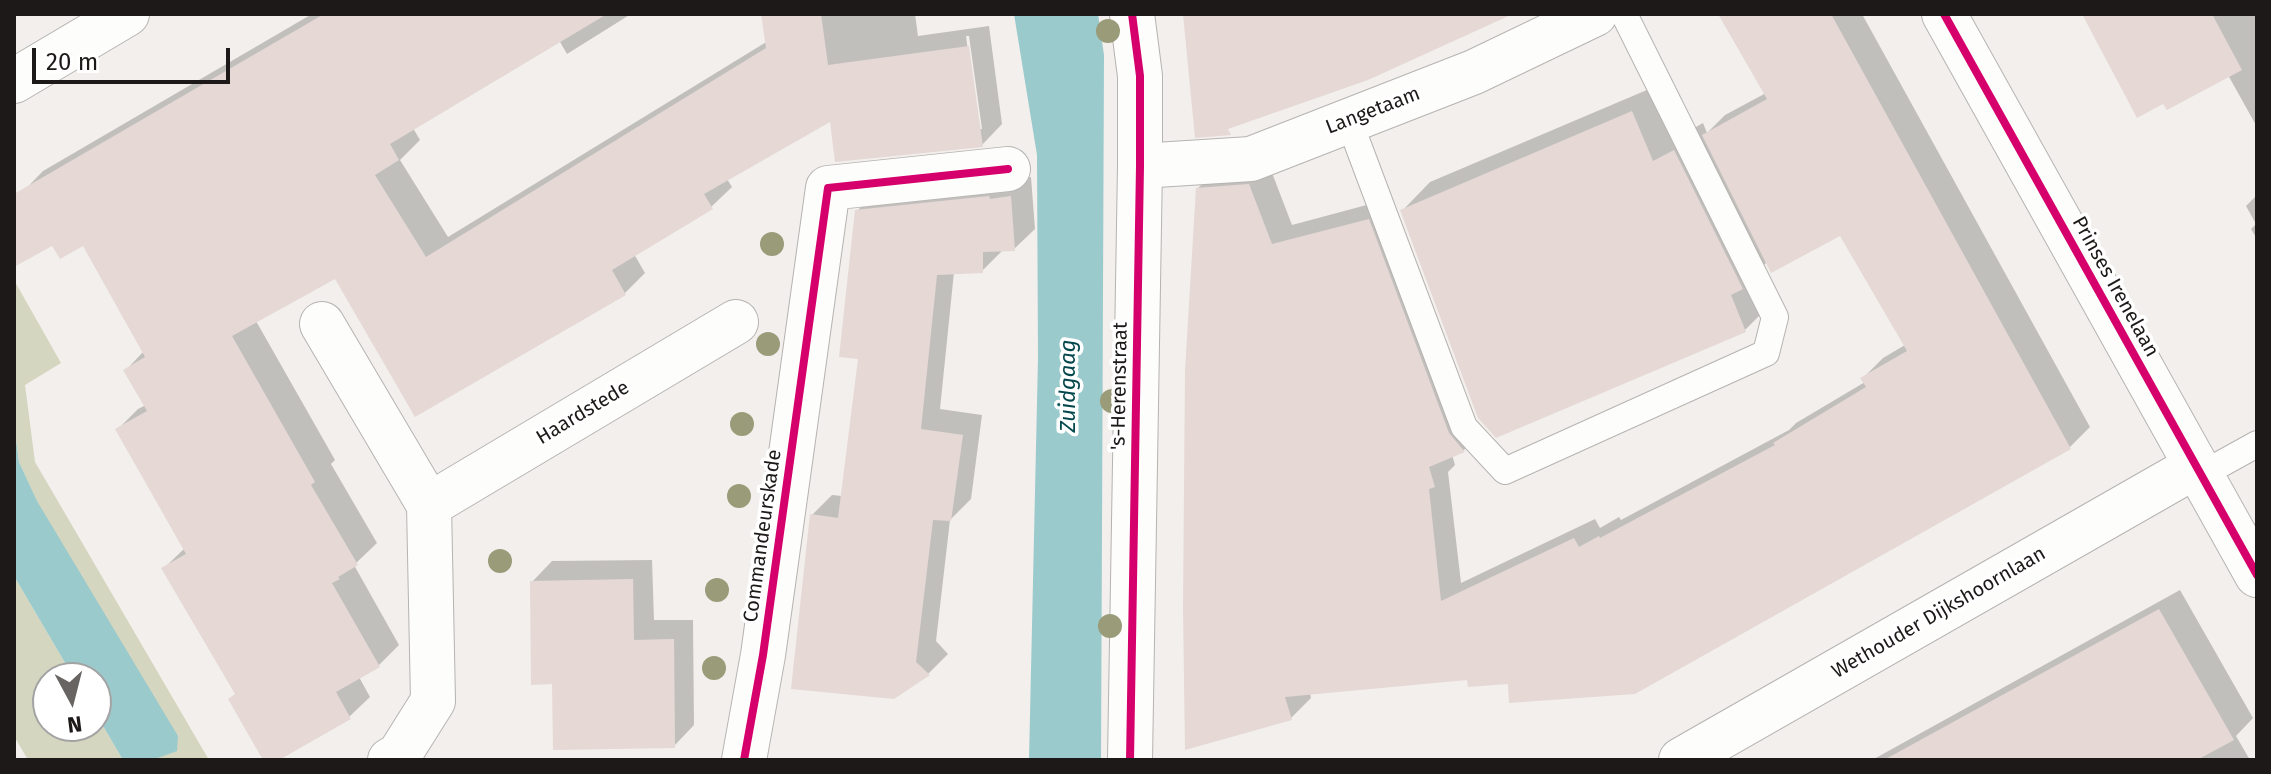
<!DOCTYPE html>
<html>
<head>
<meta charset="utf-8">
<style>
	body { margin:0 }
	#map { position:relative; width:2271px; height:774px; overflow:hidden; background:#f2efec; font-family:"Fira Sans",sans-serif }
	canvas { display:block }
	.frame { position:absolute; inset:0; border:16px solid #1c1918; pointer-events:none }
	.north { position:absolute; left:32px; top:662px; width:80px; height:80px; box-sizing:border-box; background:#fff; border:2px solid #a4a3a3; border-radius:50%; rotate:173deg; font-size:22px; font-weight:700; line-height:32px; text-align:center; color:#1c1918 }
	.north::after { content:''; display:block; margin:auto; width:28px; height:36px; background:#676462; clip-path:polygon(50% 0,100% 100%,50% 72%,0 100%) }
	.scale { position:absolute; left:32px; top:48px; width:198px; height:36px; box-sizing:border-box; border:4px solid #1c1918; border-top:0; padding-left:10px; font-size:24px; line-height:28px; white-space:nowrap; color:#1c1918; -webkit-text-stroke:6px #fff; paint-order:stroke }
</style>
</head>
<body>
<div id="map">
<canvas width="2271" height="774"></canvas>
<div class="frame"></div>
<div class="north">N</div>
<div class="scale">20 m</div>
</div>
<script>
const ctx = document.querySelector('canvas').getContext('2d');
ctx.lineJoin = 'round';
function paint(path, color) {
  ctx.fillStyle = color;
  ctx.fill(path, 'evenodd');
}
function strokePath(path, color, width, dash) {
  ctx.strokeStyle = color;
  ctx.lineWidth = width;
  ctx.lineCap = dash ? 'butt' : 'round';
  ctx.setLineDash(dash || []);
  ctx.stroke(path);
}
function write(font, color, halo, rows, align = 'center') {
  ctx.font = font + ' "Fira Sans",sans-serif';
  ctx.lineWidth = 7;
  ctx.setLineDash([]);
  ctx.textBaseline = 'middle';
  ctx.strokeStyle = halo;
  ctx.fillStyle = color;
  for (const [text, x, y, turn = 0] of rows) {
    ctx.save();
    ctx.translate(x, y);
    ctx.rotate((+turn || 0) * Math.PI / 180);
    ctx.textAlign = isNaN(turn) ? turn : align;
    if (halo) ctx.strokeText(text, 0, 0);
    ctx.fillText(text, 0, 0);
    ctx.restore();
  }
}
paint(new Path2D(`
	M 14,280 L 61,363 L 25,385 L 35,462 L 209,760 L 152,760 L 154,759 L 19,462 L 14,425 Z
	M 14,576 L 74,678 L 48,678 L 48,726 L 96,726 L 96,714 L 123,760 L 28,760 L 14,736 Z`), '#d4d6bf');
paint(new Path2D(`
	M 1014,14 L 1098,14 L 1104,55 L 1101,760 L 1029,760 L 1038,358 L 1037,155 Z
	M 14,425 L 19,462 L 37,501 L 178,736 L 177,751 L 152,760 L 123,760 L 96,714 L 96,678 L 74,678 L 14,576 Z`), '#9acacc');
paint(new Path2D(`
	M 312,14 L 523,14 L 413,128 L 420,140 L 400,160 L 448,237 L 812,14 L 915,14 L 918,36 L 989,26 L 1002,124 L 982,145 L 832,119 L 727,179 L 732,187 L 711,207 L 634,254 L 645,273 L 625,293 L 336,276 L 256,321 L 335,460 L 331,464 L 377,543 L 354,565 L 399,645 L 379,665 L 359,677 L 370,697 L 349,717 L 275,760 L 265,760 L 236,693 L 164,568 L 185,548 L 117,430 L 138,409 L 146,405 L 126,370 L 144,351 L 84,243 L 14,246 L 14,201 L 43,171 ZM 966,36 L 969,36 L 982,129 L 978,129 Z
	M 544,14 L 631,14 L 567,54 Z
	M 1721,14 L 1862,14 L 2090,427 L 2070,447 L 1635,692 L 1469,678 L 1310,693 L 1311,698 L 1291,718 L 1187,748 L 1198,188 L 1219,168 L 1269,165 L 1292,225 L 1389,199 L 1469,412 L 1484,430 L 1464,450 L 1452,455 L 1455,465 L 1448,472 L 1461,583 L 1595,519 L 1600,528 L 1619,517 L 1621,520 L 1789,430 L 1796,423 L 1865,382 L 1863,378 L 1883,358 L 1905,345 L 1841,233 L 1767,262 L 1760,269 L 1773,302 L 1745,330 L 1402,211 L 1430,182 L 1661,84 L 1682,135 L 1703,123 L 1707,133 L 1725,115 L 1766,93 Z
	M 2084,14 L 2257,14 L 2257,127 L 2228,75 Z
	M 1031,177 L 1035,229 L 1014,249 L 1002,251 L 982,271 L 954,272 L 940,409 L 982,415 L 971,499 L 950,520 L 936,641 L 948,654 L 929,673 L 894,696 L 812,515 L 832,495 L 842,496 L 860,358 L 857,211 L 877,191 Z
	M 2257,195 L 2257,239 L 2251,229 L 2256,224 L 2246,206 Z
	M 652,560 L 654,620 L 693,620 L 694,725 L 674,746 L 554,682 L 532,582 L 552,561 Z
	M 2180,590 L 2253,718 L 2236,736 L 2250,760 L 1872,760 Z`), '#0003');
paint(new Path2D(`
	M 324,14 L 607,14 L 390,144 L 399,160 L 375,175 L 426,257 L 766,48 L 761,14 L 821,14 L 828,65 L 969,46 L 983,147 L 835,162 L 830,122 L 704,194 L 713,209 L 612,270 L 626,295 L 415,417 L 335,279 L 232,336 L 315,482 L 311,485 L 358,565 L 338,577 L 340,579 L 332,583 L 380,667 L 336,692 L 351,719 L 279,760 L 263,760 L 228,699 L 235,694 L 161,568 L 186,554 L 115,429 L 147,411 L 123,370 L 145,357 L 83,246 L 60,259 L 52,246 L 14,267 L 14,194 Z
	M 1183,14 L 1513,14 L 1368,80 L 1228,129 L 1231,135 L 1195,138 Z
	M 1718,14 L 1831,14 L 2071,449 L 1635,694 L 1509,703 L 1508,684 L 1468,687 L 1467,680 L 1285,697 L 1292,720 L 1185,750 L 1183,608 L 1185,370 L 1196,188 L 1249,184 L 1272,244 L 1369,219 L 1449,433 L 1465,452 L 1429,467 L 1435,487 L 1429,489 L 1441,601 L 1574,538 L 1579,547 L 1599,536 L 1600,538 L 1775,445 L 1773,443 L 1866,387 L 1860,378 L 1907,351 L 1840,236 L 1771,273 L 1702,135 L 1767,99 Z
	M 2082,14 L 2212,14 L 2242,70 L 2167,110 L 2163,104 L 2137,118 Z
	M 1632,111 L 1653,161 L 1674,150 L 1743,289 L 1731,295 L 1746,332 L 1496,438 L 1478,418 L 1400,210 Z
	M 989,196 L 990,199 L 1011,196 L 1015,251 L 983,252 L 983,273 L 937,275 L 921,429 L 963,435 L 951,521 L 933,520 L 916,662 L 930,675 L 894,699 L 791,689 L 810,514 L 838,518 L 858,359 L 839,357 L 855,210 Z
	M 633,579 L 634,640 L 674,639 L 675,748 L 553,750 L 552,684 L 531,685 L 530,581 Z
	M 2159,609 L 2234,740 L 2197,760 L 1884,760 Z`), '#e5d8d5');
const lane = new Path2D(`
	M 1349,121 L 1464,427 L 1505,471 L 1766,353 L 1775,317 L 1624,14
	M 2201,475 L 2257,444`);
const street = new Path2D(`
	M 1944,14 L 2257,575
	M 14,81 L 127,14
	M 1140,166 L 1251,159 L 1474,72 L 1595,14
	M 322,324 L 429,505
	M 390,760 L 399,755 L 433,701 L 429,505 L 736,322
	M 744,760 L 763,655 L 828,188 L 1008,169
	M 1130,760 L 1140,166 L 1140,76 L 1132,14
	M 1681,760 L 2196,466`);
strokePath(lane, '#b6b3b1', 28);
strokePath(street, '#b6b3b1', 46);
strokePath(lane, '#fdfdfc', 26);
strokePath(street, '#fdfdfc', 44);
strokePath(new Path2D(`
	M 1944,14 L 2257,575
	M 744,760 L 763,655 L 828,188 L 1008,169
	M 1130,760 L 1140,166 L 1140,76 L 1132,14`), '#d6006c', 8);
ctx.fillStyle = '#999b79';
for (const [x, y] of [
	[1108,31],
	[772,244],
	[768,344],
	[1112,401],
	[742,424],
	[739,496],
	[500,561],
	[717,590],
	[1110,626],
	[714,668]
]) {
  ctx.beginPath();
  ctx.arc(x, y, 12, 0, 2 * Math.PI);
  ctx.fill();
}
write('20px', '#1c1918', '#fff', [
	["Langetaam",1373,111,-21],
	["Prinses Irenelaan",2115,287,61],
	["'s-Herenstraat",1120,386,-89],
	["Haardstede",583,413,-31],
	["Commandeurskade",763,536,-82],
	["Wethouder Dijkshoornlaan",1939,613,-30]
]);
write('italic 22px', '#04474c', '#fff', [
	["Zuidgaag",1069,386,-90]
]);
</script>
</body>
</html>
